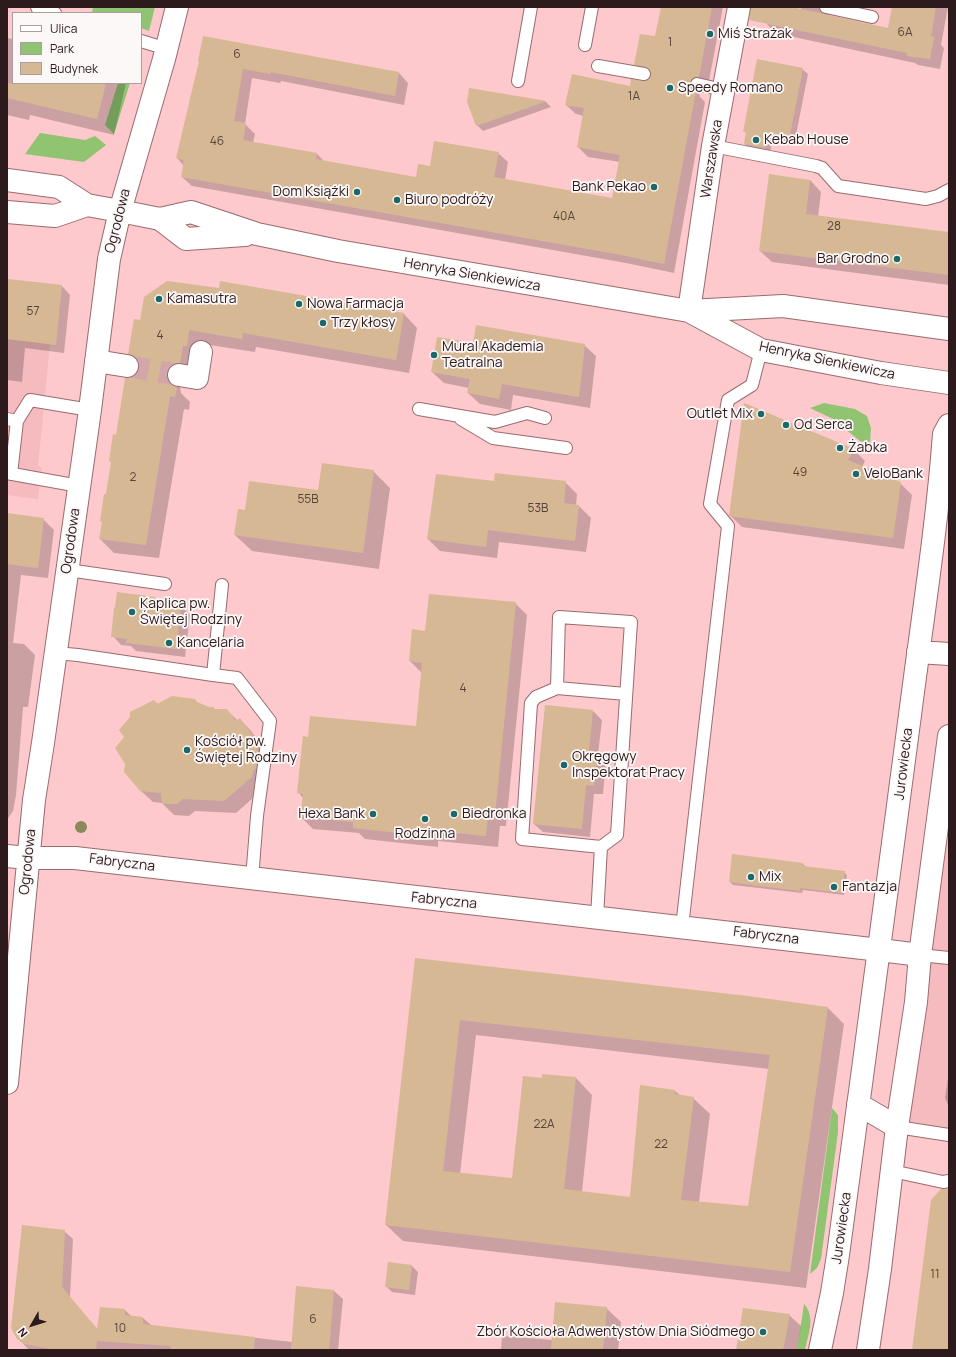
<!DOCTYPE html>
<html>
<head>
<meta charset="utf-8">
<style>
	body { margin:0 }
	#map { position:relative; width:956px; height:1357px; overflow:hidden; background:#fdc9cc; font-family:Manrope,sans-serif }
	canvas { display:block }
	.frame { position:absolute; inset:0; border:8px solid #2d1a1c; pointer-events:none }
	.legend { position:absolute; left:12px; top:12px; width:130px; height:72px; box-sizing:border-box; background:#fdf8f8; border:1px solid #aa9fa0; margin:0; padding:5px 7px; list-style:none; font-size:12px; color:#2d1a1c }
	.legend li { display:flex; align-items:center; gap:8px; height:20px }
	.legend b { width:20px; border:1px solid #aa9fa0 }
	.north { position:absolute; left:12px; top:1305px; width:40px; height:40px; -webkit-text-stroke:3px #fdf8f8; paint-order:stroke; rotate:231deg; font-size:11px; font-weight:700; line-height:16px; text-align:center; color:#2d1a1c }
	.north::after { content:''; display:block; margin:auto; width:14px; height:18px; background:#2d1a1c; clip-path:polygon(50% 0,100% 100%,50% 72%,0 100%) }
</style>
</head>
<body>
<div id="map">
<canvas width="956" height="1357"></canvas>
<div class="frame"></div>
<ul class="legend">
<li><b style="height:5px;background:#fff"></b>Ulica</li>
<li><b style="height:11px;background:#91c471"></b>Park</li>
<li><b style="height:11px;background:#d6b994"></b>Budynek</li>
</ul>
<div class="north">N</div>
</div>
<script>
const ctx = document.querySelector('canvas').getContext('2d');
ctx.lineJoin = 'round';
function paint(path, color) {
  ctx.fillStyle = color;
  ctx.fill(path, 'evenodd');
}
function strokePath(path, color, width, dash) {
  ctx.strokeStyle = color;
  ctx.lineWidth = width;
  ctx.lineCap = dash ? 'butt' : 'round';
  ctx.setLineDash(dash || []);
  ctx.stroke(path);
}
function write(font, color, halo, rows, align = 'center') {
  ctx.font = font + ' Manrope,sans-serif';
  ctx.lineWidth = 3.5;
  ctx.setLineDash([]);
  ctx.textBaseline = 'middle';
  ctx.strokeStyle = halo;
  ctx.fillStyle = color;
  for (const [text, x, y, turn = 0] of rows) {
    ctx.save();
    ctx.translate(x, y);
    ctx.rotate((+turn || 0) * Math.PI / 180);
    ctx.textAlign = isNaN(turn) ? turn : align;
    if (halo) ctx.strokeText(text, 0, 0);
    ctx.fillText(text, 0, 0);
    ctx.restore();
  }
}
paint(new Path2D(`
	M 7,279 L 62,285 L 56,344 L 50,344 L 38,466 L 42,467 L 38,499 L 7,495 Z
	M 949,754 L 949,1133 L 897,1127 Z`), '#f6bbbf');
paint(new Path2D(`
	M 93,7 L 155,7 L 149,31 L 141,28 L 141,13 L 96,13 L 92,12 Z
	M 118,83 L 130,83 L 114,134 L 105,125 Z
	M 40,133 L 85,140 L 95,136 L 106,145 L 84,162 L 25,154 Z
	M 824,403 L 855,409 L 867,416 L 871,428 L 870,444 L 860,441 L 833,419 L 810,408 Z
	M 832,1108 L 838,1115 L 838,1132 L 821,1259 L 817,1268 L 810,1274 Z
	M 804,1304 C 816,1317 808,1335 805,1350 L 797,1350 Z`), '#91c471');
paint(new Path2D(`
	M 662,7 L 723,7 L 708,86 L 701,88 L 699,93 L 700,97 L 705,102 L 674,273 L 626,263 L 192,186 L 182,177 L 184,166 L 177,158 L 200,62 L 399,73 L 408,83 L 404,105 L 281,81 L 280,83 L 252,78 L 245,124 L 255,134 L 253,143 L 317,154 L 324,161 L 416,178 L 430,167 L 498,153 L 508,162 L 505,180 L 613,199 L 620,162 L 588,157 L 578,147 L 584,116 L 576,114 L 566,105 L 647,82 L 652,76 L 645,74 L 635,64 L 656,38 Z
	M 768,7 L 787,7 L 801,10 L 801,7 L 860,7 L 859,14 L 834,10 L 828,16 L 889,29 L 893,7 L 948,7 L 941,45 L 944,48 L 940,69 L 918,65 L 915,63 L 775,33 L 765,22 Z
	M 7,38 L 13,39 L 13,83 L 126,83 L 114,135 L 30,115 L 29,120 L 7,115 Z
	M 802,69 L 808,74 L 794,145 L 772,141 L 770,153 L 750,150 L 745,144 L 747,134 L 744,131 Z
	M 470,89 L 546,102 L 551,107 L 483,131 L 477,125 Z
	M 810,180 L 821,192 L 818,217 L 949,234 L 949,285 L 772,262 L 760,251 Z
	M 7,280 L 62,286 L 70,295 L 64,353 L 25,348 L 22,382 L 7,380 Z
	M 404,314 L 417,328 L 409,373 L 256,347 L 255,352 L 203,344 L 180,387 L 181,393 L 190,402 L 189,410 L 184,409 L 159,558 L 114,553 L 100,539 L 117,436 L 132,378 L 138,374 L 140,369 L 140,364 L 130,353 L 135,320 Z
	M 473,344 L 584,345 L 596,356 L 590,408 L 513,395 L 511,410 L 480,404 L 468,393 L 469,388 L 444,383 L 432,372 Z
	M 853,449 L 865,461 L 862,467 L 900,483 L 912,495 L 904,549 L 742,527 L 730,515 Z
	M 373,471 L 390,488 L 379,569 L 252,551 L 235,535 L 246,512 L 319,491 Z
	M 495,482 L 565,482 L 577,494 L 576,506 L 579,506 L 591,518 L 586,552 L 499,542 L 497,558 L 440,551 L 428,539 Z
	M 7,514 L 43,519 L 54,530 L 48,578 L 21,575 L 13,643 L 24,644 L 35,655 L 28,707 L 23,707 L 16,795 L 13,811 L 7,820 Z
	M 155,598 L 160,603 L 181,606 L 190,615 L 185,657 L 136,651 L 131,646 L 121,645 L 113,636 Z
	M 515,603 L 527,615 L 506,826 L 500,826 L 498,847 L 438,841 L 438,847 L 365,839 L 359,833 L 313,829 L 301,817 L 303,798 L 299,793 L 309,738 L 417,727 L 422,673 L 410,661 L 426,632 Z
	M 154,701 L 158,704 L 198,703 L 215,710 L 227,710 L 238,721 L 240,719 L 251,731 L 268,755 L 263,789 L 236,813 L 195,811 L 189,816 L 174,815 L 162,803 L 153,802 L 141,791 Z
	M 593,711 L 602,720 L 598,754 L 606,762 L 603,794 L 594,794 L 590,837 L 543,832 L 534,824 Z
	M 803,864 L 806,867 L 844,872 L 847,875 L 844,895 L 803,890 L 802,893 L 733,885 L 730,882 Z
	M 416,960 L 748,997 L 828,1008 L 844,1024 L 806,1288 L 403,1241 L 386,1225 ZM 476,1035 L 769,1069 L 749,1207 L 699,1202 L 710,1114 L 693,1098 L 680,1095 L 675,1091 L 630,1198 L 582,1192 L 592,1095 L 576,1078 L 543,1075 L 513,1179 L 460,1174 Z
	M 949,1072 L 949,1107 L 945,1098 Z
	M 64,1231 L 73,1239 L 70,1297 L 98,1330 L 125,1310 L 132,1317 L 143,1318 L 152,1326 L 292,1342 L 297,1287 L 334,1291 L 343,1299 L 338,1350 L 29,1350 L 15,1335 L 12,1328 Z
	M 389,1263 L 412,1266 L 418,1272 L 415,1295 L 392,1292 L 386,1286 Z
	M 606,1308 L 621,1322 L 618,1350 L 501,1350 L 502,1336 L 553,1340 Z
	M 789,1315 L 801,1326 L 797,1350 L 737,1350 Z
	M 411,1349 L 429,1350 L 411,1350 Z`), '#0003');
paint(new Path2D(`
	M 661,7 L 712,7 L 699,77 L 692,79 L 690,83 L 692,89 L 696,91 L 664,264 L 616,254 L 181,177 L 184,160 L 176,158 L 199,61 L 198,61 L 203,36 L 399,72 L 395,96 L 271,72 L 271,74 L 243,69 L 234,121 L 246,123 L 243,140 L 317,153 L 316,159 L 416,177 L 418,164 L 430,166 L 434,141 L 499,152 L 494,177 L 612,198 L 620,155 L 577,147 L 584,108 L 565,105 L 572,74 L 630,86 L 631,79 L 643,81 L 649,79 L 651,75 L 649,69 L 634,65 L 640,34 L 655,36 Z
	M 751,7 L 792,7 L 888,28 L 892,7 L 936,7 L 931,36 L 934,37 L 930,59 L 907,56 L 907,53 L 749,20 Z
	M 757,59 L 803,68 L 789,140 L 767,136 L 765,148 L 744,144 L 746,132 L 743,132 Z
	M 7,83 L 106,83 L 97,119 L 7,98 Z
	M 469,88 L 547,101 L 476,126 L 467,102 Z
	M 769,174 L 810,180 L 806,214 L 949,232 L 949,275 L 759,251 Z
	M 7,279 L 62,285 L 56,345 L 7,339 Z
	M 167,281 L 219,288 L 220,281 L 404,313 L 396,360 L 243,333 L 242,339 L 189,330 L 187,346 L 183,346 L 180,363 L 174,363 L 170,367 L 167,373 L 167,380 L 171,385 L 177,387 L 175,397 L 170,396 L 146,545 L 99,539 L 102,522 L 100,521 L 104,494 L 106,494 L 111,462 L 109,461 L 113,434 L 116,435 L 125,378 L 132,378 L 137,374 L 139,368 L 139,362 L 135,357 L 128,354 L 134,319 L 140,320 L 144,297 Z
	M 476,325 L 585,344 L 579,397 L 502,384 L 499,399 L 484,396 L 467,393 L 470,379 L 431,372 L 437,337 L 473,343 Z
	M 744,403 L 854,449 L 848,460 L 901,482 L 893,538 L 729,516 Z
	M 322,463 L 374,470 L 363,553 L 234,535 L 238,509 L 245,510 L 249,481 L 318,490 Z
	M 495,473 L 566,481 L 564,503 L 579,505 L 575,541 L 488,530 L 486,547 L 427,539 L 436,474 L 494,481 Z
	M 7,513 L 44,518 L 38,568 L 7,564 Z
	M 117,592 L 155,597 L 155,602 L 181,605 L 176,649 L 126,643 L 127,639 L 111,637 L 114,608 L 115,607 Z
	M 429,594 L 516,602 L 495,815 L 488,815 L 486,836 L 427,830 L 427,836 L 353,828 L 353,822 L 300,817 L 303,794 L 297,793 L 303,736 L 308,737 L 310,716 L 416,726 L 422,663 L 409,661 L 412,629 L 425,631 Z
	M 172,696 L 195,699 L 197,702 L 209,707 L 213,707 L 215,709 L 227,709 L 236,721 L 240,718 L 257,742 L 256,749 L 258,751 L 257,762 L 256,768 L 253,771 L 252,777 L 224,801 L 183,799 L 177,804 L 162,804 L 161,793 L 140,791 L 124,772 L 125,764 L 115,748 L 124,737 L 119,730 L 130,717 L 130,712 L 154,700 L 157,704 Z
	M 545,705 L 593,710 L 589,750 L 598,752 L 594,786 L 586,785 L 582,829 L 533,824 Z
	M 732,854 L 803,863 L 803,866 L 845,871 L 842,893 L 800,888 L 800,891 L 729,882 Z
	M 415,958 L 748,996 L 828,1007 L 790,1272 L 385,1225 ZM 460,1020 L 770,1055 L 748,1206 L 681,1200 L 694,1097 L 675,1094 L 675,1090 L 640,1085 L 630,1197 L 564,1189 L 576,1077 L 542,1074 L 542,1078 L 523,1076 L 512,1178 L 443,1171 Z
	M 941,1189 L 949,1189 L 949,1350 L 912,1350 L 931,1200 Z
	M 22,1225 L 65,1230 L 62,1287 L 97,1329 L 100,1307 L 125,1309 L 125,1315 L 143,1317 L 143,1324 L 255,1337 L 254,1350 L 171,1350 L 171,1346 L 97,1341 L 96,1350 L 57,1350 L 24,1344 L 17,1339 L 11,1328 Z
	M 388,1262 L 412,1265 L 409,1290 L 385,1287 Z
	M 296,1286 L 334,1290 L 329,1350 L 291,1350 Z
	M 555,1302 L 607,1307 L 603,1350 L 551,1350 Z
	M 743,1308 L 790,1314 L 783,1350 L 736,1350 Z`), '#d6b994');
strokePath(new Path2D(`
	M 127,366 L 179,375`), '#d3a6a9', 22, [22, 11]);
const lane = new Path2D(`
	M 37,7 L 38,9 L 55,13
	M 826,7 L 872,17
	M 141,41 L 167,49
	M 585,45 L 592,7
	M 598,66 L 644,74
	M 518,81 L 531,7
	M 697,84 L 723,90
	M 713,146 L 816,166 L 822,168 L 838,186 L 926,199 L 938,196 L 949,190
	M 419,409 L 495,422 L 527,413 L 545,418
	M 7,419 L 17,421 L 11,474
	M 461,419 L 493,438 L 566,448
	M 17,421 L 30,400 L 90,410
	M 7,473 L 79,486
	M 68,570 L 165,584
	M 222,585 L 213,675 L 237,678 L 270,721 L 257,816 L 252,879
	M 55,653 L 78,655 L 213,675
	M 557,688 L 536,697 L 531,703 L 522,839 L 601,847
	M 597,917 L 601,847 L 617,835 L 631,622 L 559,617 L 557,688 L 626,694
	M 682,927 L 728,526 L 710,504 L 728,400 L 752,385 L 761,350
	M 920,955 L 949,958
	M 897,1127 L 949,1135
	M 892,1171 L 943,1182 L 949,1181`);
const street = new Path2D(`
	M 96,361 L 127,366
	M 179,375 L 197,378 L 201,352
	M 7,856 L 28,858 L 75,858 L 880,950
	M 7,1083 L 34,800 L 43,743 L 90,410 L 109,259 L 120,211 L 164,59 L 177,7`);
const secondary = new Path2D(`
	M 7,180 L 59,187 L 87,205 L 120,211 L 160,219 L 191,212 L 257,234 L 338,251 L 689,311 L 783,306 L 949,329
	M 7,212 L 55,216 L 87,205
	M 160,219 L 186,239 L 245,235
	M 689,311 L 713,146 L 739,7
	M 689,311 L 761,350 L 881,373 L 949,383
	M 918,652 L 949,654
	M 880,950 L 920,955
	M 858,1104 L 897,1127
	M 820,1350 L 832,1293 L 838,1255 C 862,1075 887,895 910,715 C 922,621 937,528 944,434 L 949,425
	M 868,1350 L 880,1269 L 897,1127 L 916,1002 L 920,955 L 949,736`);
strokePath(lane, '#9a6b6e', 14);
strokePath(street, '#9a6b6e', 24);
strokePath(secondary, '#9a6b6e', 24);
strokePath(lane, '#fff', 12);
strokePath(street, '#fff', 22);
strokePath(secondary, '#fff', 22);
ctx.fillStyle = '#89895c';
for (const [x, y] of [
	[81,827]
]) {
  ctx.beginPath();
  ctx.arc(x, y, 6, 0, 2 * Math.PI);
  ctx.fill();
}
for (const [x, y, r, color] of [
	[710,34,4,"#1b6868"],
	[670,88,4,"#1b6868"],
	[756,140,4,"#1b6868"],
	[654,187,4,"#1b6868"],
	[357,192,4,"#1b6868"],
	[397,200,4,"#1b6868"],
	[897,259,4,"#1b6868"],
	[159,299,4,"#1b6868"],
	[299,304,4,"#1b6868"],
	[323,323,4,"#1b6868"],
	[434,355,4,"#1b6868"],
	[761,414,4,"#1b6868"],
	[786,425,4,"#1b6868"],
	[840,448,4,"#1b6868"],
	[856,474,4,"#1b6868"],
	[132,612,4,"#1b6868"],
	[169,643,4,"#1b6868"],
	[187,750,4,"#1b6868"],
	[564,765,4,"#1b6868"],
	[373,814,4,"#1b6868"],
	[454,814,4,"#1b6868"],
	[425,819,4,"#1b6868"],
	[751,877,4,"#1b6868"],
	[834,887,4,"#1b6868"],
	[763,1332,4,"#1b6868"]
]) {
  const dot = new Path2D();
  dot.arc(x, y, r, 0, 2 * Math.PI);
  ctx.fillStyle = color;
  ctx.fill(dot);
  strokePath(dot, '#fdf8f8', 1.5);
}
write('12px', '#57423a', null, [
	["6A",905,33],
	["1",670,43],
	["6",237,55],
	["1A",634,97],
	["46",217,142],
	["40A",564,217],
	["28",834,227],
	["57",33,312],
	["4",160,336],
	["49",800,473],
	["2",133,478],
	["55B",308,500],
	["53B",538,509],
	["4",463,689],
	["22A",544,1125],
	["22",661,1145],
	["11",935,1275],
	["6",313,1320],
	["10",120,1329]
]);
write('14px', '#2d1a1c', '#fdf8f8', [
	["Miś Strażak",718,34],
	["Speedy Romano",678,88],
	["Kebab House",764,140],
	["Bank Pekao",646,187,"right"],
	["Dom Książki",349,192,"right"],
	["Biuro podróży",405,200],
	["Bar Grodno",889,259,"right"],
	["Kamasutra",167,299],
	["Nowa Farmacja",307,304],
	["Trzy kłosy",331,323],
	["Mural Akademia",442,347],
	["Teatralna",442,363],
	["Outlet Mix",753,414,"right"],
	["Od Serca",794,425],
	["Żabka",848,448],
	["VeloBank",864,474],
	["Kaplica pw.",140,604],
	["Świętej Rodziny",140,620],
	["Kancelaria",177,643],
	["Kościół pw.",195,742],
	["Świętej Rodziny",195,758],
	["Okręgowy",572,757],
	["Inspektorat Pracy",572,773],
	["Hexa Bank",365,814,"right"],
	["Biedronka",462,814],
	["Rodzinna",425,834,"center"],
	["Mix",759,877],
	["Fantazja",842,887],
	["Zbór Kościoła Adwentystów Dnia Siódmego",755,1332,"right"]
], 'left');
write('14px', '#2d1a1c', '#fdf8f8', [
	["Warszawska",712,159,-81],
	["Ogrodowa",118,221,-76],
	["Henryka Sienkiewicza",472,275,10],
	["Henryka Sienkiewicza",827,361,12],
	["Ogrodowa",71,541,-82],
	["Jurowiecka",904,764,-83],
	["Ogrodowa",28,862,-84],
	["Fabryczna",122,863,7],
	["Fabryczna",444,901,6],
	["Fabryczna",766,936,7],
	["Jurowiecka",842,1228,-82]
]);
</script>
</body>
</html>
